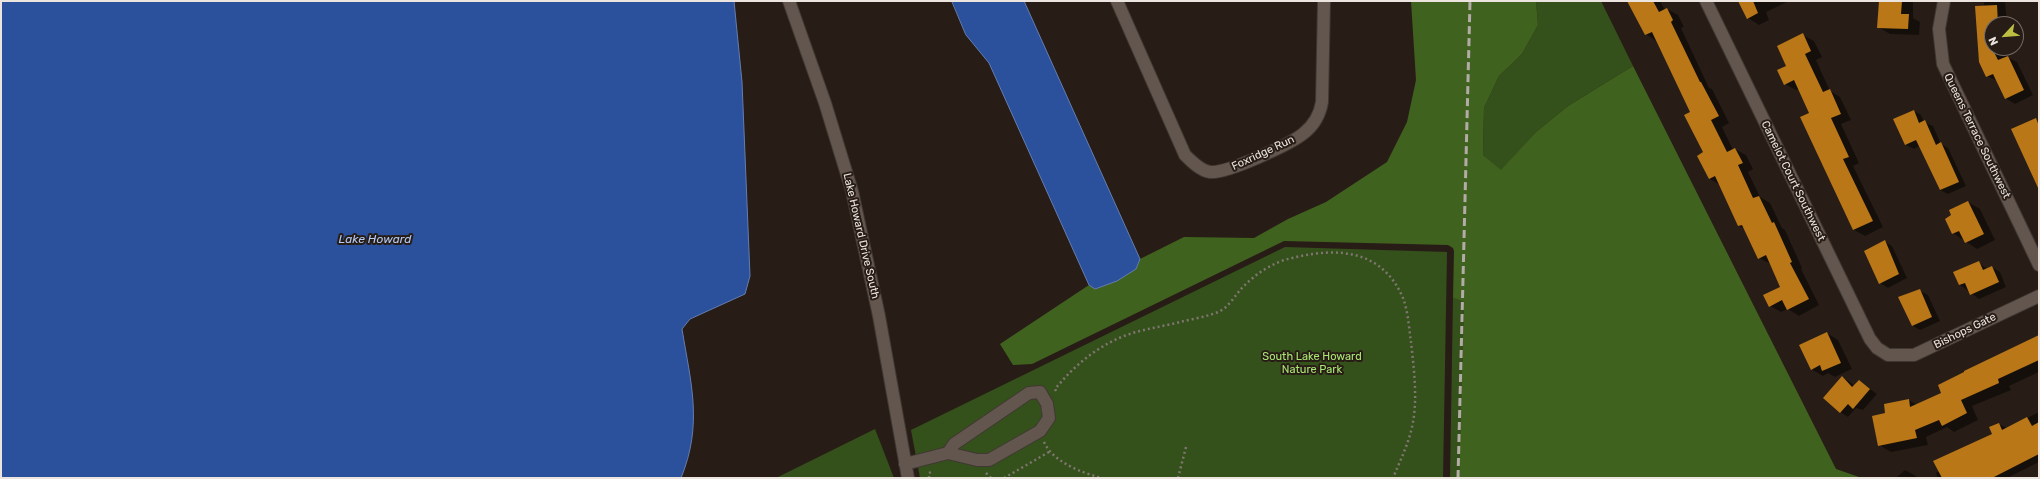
<!DOCTYPE html>
<html>
<head>
<meta charset="utf-8">
<style>
	body { margin:0 }
	#map { position:relative; width:2040px; height:479px; overflow:hidden; background:#281d16; font-family:Rubik,sans-serif }
	canvas { display:block }
	.frame { position:absolute; inset:0; border:2px solid #ebe4df; pointer-events:none }
	.north { position:absolute; left:1984px; top:16px; width:40px; height:40px; box-sizing:border-box; background:#281d16; border:1px solid #766d66; border-radius:50%; rotate:244deg; font-size:11px; font-weight:700; line-height:16px; text-align:center; color:#ebe4df }
	.north::after { content:''; display:block; margin:auto; width:14px; height:18px; background:#bdbf43; clip-path:polygon(50% 0,100% 100%,50% 72%,0 100%) }
</style>
</head>
<body>
<div id="map">
<canvas width="2040" height="479"></canvas>
<div class="frame"></div>
<div class="north">N</div>
</div>
<script>
const ctx = document.querySelector('canvas').getContext('2d');
ctx.lineJoin = 'round';
function paint(path, color) {
  ctx.fillStyle = color;
  ctx.fill(path, 'evenodd');
}
function strokePath(path, color, width, dash) {
  ctx.strokeStyle = color;
  ctx.lineWidth = width;
  ctx.lineCap = dash ? 'butt' : 'round';
  ctx.setLineDash(dash || []);
  ctx.stroke(path);
}
function write(font, color, halo, rows, align = 'center') {
  ctx.font = font + ' Rubik,sans-serif';
  ctx.lineWidth = 4;
  ctx.setLineDash([]);
  ctx.textBaseline = 'middle';
  ctx.strokeStyle = halo;
  ctx.fillStyle = color;
  for (const [text, x, y, turn = 0] of rows) {
    ctx.save();
    ctx.translate(x, y);
    ctx.rotate((+turn || 0) * Math.PI / 180);
    ctx.textAlign = isNaN(turn) ? turn : align;
    if (halo) ctx.strokeText(text, 0, 0);
    ctx.fillText(text, 0, 0);
    ctx.restore();
  }
}
paint(new Path2D(`
	M 1536,1 L 1601,1 L 1633,66 L 1568,106 L 1536,132 L 1501,171 L 1483,155 L 1484,108 L 1499,76 L 1522,54 L 1538,25 Z
	M 1285,247 L 1447,252 L 1443,478 L 920,478 L 911,430 Z
	M 1453,298 L 1464,302 L 1459,478 L 1450,478 Z
	M 875,429 L 894,478 L 776,478 Z`), '#35511b');
paint(new Path2D(`
	M 1411,1 L 1536,1 L 1538,25 L 1522,54 L 1499,76 L 1484,108 L 1483,155 L 1501,170 L 1536,132 L 1568,106 L 1633,66 L 1836,469 L 1862,478 L 1459,478 L 1464,302 L 1453,298 L 1454,251 L 1453,248 L 1448,245 L 1284,241 L 1032,364 L 1013,365 L 1000,344 L 1089,285 L 1096,289 L 1136,269 L 1140,259 L 1184,237 L 1254,238 L 1288,219 L 1326,202 L 1387,162 L 1407,122 L 1416,80 Z`), '#40621f');
const water = new Path2D(`
	M 1,1 L 734,1 L 742,82 L 750,276 L 745,294 L 690,319 L 682,329 C 691,384 703,424 681,478 L 1,478 Z
	M 952,1 L 1024,1 L 1140,259 L 1136,269 L 1117,281 L 1095,289 L 1089,285 L 989,63 L 966,35 Z`);
paint(water, '#2b519c');
strokePath(water, '#657db0', 1);
paint(new Path2D(`
	M 1630,1 L 1660,1 L 1665,10 L 1667,9 L 1678,15 L 1684,27 L 1681,28 L 1709,88 L 1712,89 L 1729,123 L 1722,127 L 1733,150 L 1735,149 L 1746,155 L 1753,169 L 1748,172 L 1760,197 L 1770,203 L 1782,228 L 1785,230 L 1802,268 L 1801,269 L 1819,305 L 1799,316 L 1788,309 L 1781,312 L 1770,306 L 1781,287 L 1771,264 L 1759,258 L 1745,229 L 1739,226 L 1720,185 L 1710,179 L 1698,156 L 1704,153 L 1692,112 L 1656,41 L 1646,34 Z
	M 1739,1 L 1789,1 L 1766,12 L 1769,20 L 1759,25 L 1748,18 Z
	M 1880,1 L 1913,1 L 1913,18 L 1920,22 L 1919,35 L 1890,34 L 1878,27 Z
	M 1984,1 L 2005,1 L 2007,24 L 1992,24 L 1992,48 L 2008,48 L 2009,58 L 2017,62 L 2033,95 L 2015,104 L 2005,98 L 1997,81 L 1987,76 Z
	M 1803,35 L 1814,41 L 1822,57 L 1816,60 L 1830,91 L 1840,97 L 1851,120 L 1841,124 L 1859,163 L 1853,166 L 1883,227 L 1865,236 L 1854,230 L 1802,117 L 1810,113 L 1799,89 L 1796,90 L 1785,84 L 1787,66 Z
	M 1914,111 L 1921,115 L 1924,122 L 1933,126 L 1941,144 L 1948,148 L 1966,186 L 1948,194 L 1940,190 L 1920,146 L 1914,149 L 1906,145 L 1895,119 Z
	M 1968,202 L 1980,209 L 1995,240 L 1977,249 L 1953,233 Z
	M 1884,241 L 1892,246 L 1907,278 L 1888,288 L 1880,283 Z
	M 1978,262 L 1987,269 L 1992,267 L 2000,272 L 2006,287 L 1979,299 L 1960,285 Z
	M 1920,291 L 1928,295 L 1940,321 L 1920,330 L 1913,326 Z
	M 1827,333 L 1838,340 L 1852,369 L 1835,377 L 1828,373 L 1823,376 L 1811,369 Z
	M 2039,337 L 2039,372 L 2009,386 L 2011,390 L 1972,406 L 1978,420 L 1954,432 L 1947,427 L 1926,437 L 1928,445 L 1891,452 L 1879,445 L 1886,414 L 1909,400 L 1917,405 L 1942,393 Z
	M 1843,377 L 1855,386 L 1859,381 L 1877,394 L 1863,410 L 1856,408 L 1848,417 L 1840,412 Z
	M 2039,412 L 2039,462 L 2007,478 L 1938,478 L 1936,473 L 1993,435 L 1999,424 L 2007,428 Z
	M 1905,470 L 1916,476 L 1918,478 L 1899,478 L 1897,477 Z`), '#0007');
paint(new Path2D(`
	M 1627,1 L 1653,1 L 1659,12 L 1667,8 L 1673,20 L 1671,22 L 1700,82 L 1701,82 L 1719,116 L 1711,120 L 1727,152 L 1735,148 L 1743,163 L 1738,165 L 1753,198 L 1759,196 L 1772,223 L 1774,222 L 1792,262 L 1790,263 L 1809,299 L 1787,310 L 1782,300 L 1769,307 L 1763,295 L 1780,287 L 1766,255 L 1758,259 L 1742,225 L 1738,226 L 1715,176 L 1709,179 L 1697,156 L 1703,152 L 1684,115 L 1690,112 L 1652,32 L 1645,35 Z
	M 1738,1 L 1753,1 L 1758,13 L 1747,19 Z
	M 1879,1 L 1902,1 L 1901,14 L 1909,14 L 1908,29 L 1877,28 Z
	M 1997,5 L 1998,24 L 1992,24 L 1992,48 L 1998,60 L 2008,56 L 2024,90 L 2005,99 L 1993,74 L 1986,77 L 1979,62 L 1975,6 Z
	M 1803,33 L 1811,51 L 1805,54 L 1823,92 L 1830,89 L 1841,114 L 1831,118 L 1849,157 L 1843,159 L 1873,221 L 1853,230 L 1800,117 L 1809,113 L 1794,80 L 1784,85 L 1777,70 L 1786,66 L 1777,46 Z
	M 1914,110 L 1919,123 L 1925,120 L 1936,145 L 1941,142 L 1959,182 L 1940,190 L 1916,140 L 1905,145 L 1893,119 Z
	M 2036,118 L 2039,126 L 2039,190 L 2011,129 Z
	M 1968,201 L 1984,234 L 1965,243 L 1959,231 L 1952,234 L 1945,219 L 1951,215 L 1949,210 Z
	M 1885,240 L 1899,274 L 1879,284 L 1864,251 Z
	M 1979,261 L 1983,270 L 1992,266 L 1999,282 L 1970,295 L 1965,283 L 1959,285 L 1953,272 Z
	M 1920,289 L 1932,317 L 1912,326 L 1898,297 Z
	M 1827,332 L 1841,363 L 1822,371 L 1820,365 L 1811,370 L 1799,345 Z
	M 2039,335 L 2039,360 L 1998,379 L 1999,383 L 1961,400 L 1967,413 L 1942,426 L 1939,420 L 1915,430 L 1917,438 L 1878,446 L 1872,416 L 1885,413 L 1884,404 L 1909,399 L 1910,407 L 1941,393 L 1938,385 L 1964,372 L 1964,371 Z
	M 1842,376 L 1852,387 L 1859,380 L 1870,389 L 1853,409 L 1848,404 L 1840,413 L 1823,398 Z
	M 2027,417 L 2032,426 L 2039,422 L 2039,454 L 1992,478 L 1942,478 L 1933,461 L 1992,434 L 1989,427 L 1999,423 L 2002,430 Z`), '#b97718');
const minor = new Path2D(`
	M 789,1 L 825,103 L 852,191 L 879,316 L 908,478
	M 1117,1 L 1185,155 C 1192,162 1201,171 1210,172 C 1226,174 1291,144 1304,133 C 1314,125 1320,114 1322,102 L 1324,1
	M 1706,1 L 1870,339 L 1877,348 L 1888,355 L 1914,355 L 2039,296
	M 1944,1 L 1939,29 L 1943,64 L 2039,265
	M 905,464 L 948,453 L 977,460 L 989,460 L 1040,431 L 1049,418 L 1047,404 L 1040,392 L 1029,393 L 954,444 L 948,453`);
strokePath(minor, '#403833', 14);
strokePath(new Path2D(`
	M 1056,391 L 1055,389 C 1074,366 1096,347 1124,336 C 1142,329 1161,327 1180,322 C 1192,319 1206,317 1218,312 C 1228,308 1234,297 1241,289 C 1255,274 1273,262 1292,258 C 1337,247 1382,249 1403,298 C 1408,311 1409,328 1411,342 C 1414,369 1418,401 1412,427 C 1408,445 1400,461 1393,478
	M 1044,442 C 1053,462 1082,473 1102,478
	M 986,473 L 991,478
	M 929,478 L 929,473 L 931,472
	M 1004,478 L 1049,452
	M 1178,478 L 1186,447`), '#7f7670', 2.5, [2, 3]);
strokePath(minor, '#63564e', 12);
strokePath(new Path2D(`
	M 1458,478 L 1470,1`), '#b3aba6', 3, [8, 4]);
write('11px', '#ebe4df', '#281d16', [
	["Queens Terrace Southwest",1977,136,64],
	["Foxridge Run",1263,153,-25],
	["Camelot Court Southwest",1793,181,64],
	["Lake Howard Drive South",861,236,77],
	["Bishops Gate",1965,331,-26]
]);
write('11px', '#a9e673', '#281d16', [
	["South Lake Howard",1312,357],
	["Nature Park",1312,370]
]);
write('italic 12px', '#b4ccf5', '#281d16', [
	["Lake Howard",375,240]
]);
</script>
</body>
</html>
